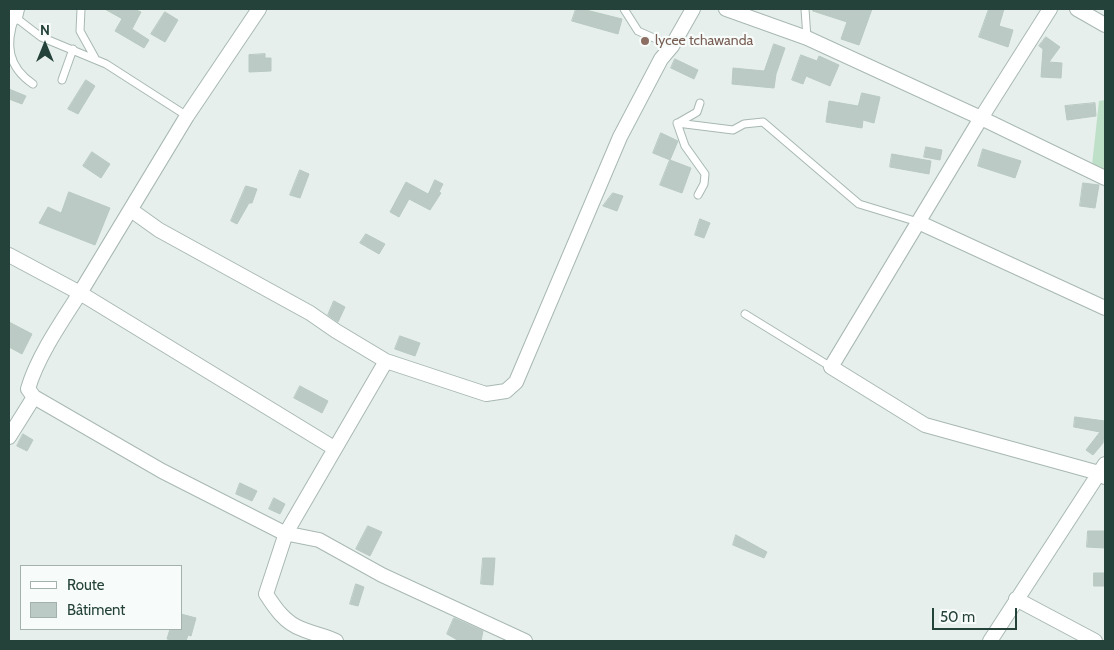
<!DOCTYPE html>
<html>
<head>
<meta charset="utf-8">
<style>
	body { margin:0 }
	#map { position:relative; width:1114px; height:650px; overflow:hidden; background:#e6efeb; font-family:Cabin,sans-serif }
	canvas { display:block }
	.frame { position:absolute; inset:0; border:10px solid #24423a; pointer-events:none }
	.legend { position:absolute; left:20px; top:565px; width:162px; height:65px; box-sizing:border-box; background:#f7fbf9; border:1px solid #a3b1ad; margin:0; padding:6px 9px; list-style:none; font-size:15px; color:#24423a }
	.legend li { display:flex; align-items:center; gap:10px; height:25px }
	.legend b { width:25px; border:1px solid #a3b1ad }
	.north { position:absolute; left:20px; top:20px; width:50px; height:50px; -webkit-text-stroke:4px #f7fbf9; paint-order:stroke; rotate:0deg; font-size:14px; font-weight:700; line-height:20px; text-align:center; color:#24423a }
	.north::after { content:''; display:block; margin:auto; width:18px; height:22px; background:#24423a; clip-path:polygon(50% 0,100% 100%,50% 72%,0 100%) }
	.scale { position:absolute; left:932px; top:608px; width:85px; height:22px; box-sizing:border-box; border:2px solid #24423a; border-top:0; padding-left:6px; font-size:15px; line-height:18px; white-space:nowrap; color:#24423a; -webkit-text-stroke:4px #f7fbf9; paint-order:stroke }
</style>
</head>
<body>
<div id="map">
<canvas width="1114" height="650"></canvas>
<div class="frame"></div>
<ul class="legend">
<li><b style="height:6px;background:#fff"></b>Route</li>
<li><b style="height:14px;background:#bbcac4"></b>Bâtiment</li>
</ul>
<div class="north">N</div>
<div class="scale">50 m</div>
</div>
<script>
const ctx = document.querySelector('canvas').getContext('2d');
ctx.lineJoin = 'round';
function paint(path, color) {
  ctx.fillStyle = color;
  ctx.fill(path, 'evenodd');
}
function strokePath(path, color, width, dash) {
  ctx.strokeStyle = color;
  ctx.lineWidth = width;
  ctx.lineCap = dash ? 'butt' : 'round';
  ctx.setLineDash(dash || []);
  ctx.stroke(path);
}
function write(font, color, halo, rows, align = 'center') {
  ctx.font = font + ' Cabin,sans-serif';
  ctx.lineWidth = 4.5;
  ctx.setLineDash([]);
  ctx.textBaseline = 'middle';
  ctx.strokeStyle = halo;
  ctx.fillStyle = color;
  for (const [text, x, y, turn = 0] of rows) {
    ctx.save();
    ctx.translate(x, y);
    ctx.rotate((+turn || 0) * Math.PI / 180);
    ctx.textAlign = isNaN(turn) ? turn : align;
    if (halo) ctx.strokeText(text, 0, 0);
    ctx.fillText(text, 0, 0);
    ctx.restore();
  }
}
paint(new Path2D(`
	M 1105,100 L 1105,171 L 1092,165 L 1099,101 Z`), '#bfe0c8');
const building = new Path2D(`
	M 105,9 L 134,9 L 141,12 L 132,29 L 149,40 L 144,48 L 115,31 L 122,19 Z
	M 576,9 L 582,9 L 622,19 L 618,34 L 572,21 Z
	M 813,9 L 872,9 L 859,45 L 841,39 L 847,22 L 813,11 Z
	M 989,9 L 1004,9 L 999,26 L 1013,30 L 1008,47 L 979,37 Z
	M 165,12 L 178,20 L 165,42 L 151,34 Z
	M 1046,37 L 1060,47 L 1049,62 L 1062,63 L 1061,78 L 1041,77 L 1043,49 L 1039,46 Z
	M 774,44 L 785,48 L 776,74 L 774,88 L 732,84 L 733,68 L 764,71 Z
	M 265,54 L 265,58 L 271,58 L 271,71 L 249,72 L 249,55 Z
	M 801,55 L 817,61 L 819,56 L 839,65 L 830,86 L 806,76 L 803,84 L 792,80 Z
	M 675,59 L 698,70 L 694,79 L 671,68 Z
	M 86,80 L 95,86 L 78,114 L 68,109 Z
	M 9,89 L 26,96 L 22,104 L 9,99 Z
	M 862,93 L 880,97 L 874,123 L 863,120 L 862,128 L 826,122 L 829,101 L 858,106 Z
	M 1095,103 L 1096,116 L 1067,120 L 1065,106 Z
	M 661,133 L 678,141 L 670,160 L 653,153 Z
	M 926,147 L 942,150 L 940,160 L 924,157 Z
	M 983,149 L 1021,161 L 1015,178 L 978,166 Z
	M 92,152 L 110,164 L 101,178 L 83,166 Z
	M 892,154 L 931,161 L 929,174 L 890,167 Z
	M 670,160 L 691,168 L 682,193 L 660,185 Z
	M 300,170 L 309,174 L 300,198 L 290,195 Z
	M 435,180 L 443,184 L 439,192 L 441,193 L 430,210 L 409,199 L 399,217 L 390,212 L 406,182 L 428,194 Z
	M 1083,183 L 1099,185 L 1095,208 L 1080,206 Z
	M 246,186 L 257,189 L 252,203 L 249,203 L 237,224 L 231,221 Z
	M 69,192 L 110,208 L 95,245 L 39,223 L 48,207 L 61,213 Z
	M 613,193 L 623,196 L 617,211 L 603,206 Z
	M 700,219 L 710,223 L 704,238 L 695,235 Z
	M 366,234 L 385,244 L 379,254 L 360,243 Z
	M 334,301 L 345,307 L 338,322 L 328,315 Z
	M 9,322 L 32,334 L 22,354 L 9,347 Z
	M 400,336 L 420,343 L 415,356 L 395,349 Z
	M 300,386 L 328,401 L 322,413 L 294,398 Z
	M 1075,417 L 1105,421 L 1103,443 L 1093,455 L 1086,450 L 1100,432 L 1074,427 Z
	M 23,434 L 33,440 L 27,451 L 17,446 Z
	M 240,483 L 257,491 L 252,501 L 236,494 Z
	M 274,498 L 285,504 L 280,514 L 269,509 Z
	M 368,526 L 382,532 L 370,556 L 356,549 Z
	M 1088,531 L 1105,531 L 1105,548 L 1087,547 Z
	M 736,535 L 767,552 L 764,558 L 733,545 Z
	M 483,558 L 495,558 L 493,585 L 481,584 Z
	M 1094,573 L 1105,573 L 1105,586 L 1094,586 Z
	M 356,584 L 364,587 L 358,606 L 350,604 Z
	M 181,614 L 196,618 L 191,636 L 188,635 L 186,641 L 176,641 L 167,639 L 170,629 L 181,629 Z
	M 454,618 L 483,631 L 481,641 L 459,641 L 447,634 Z`);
paint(building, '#bbcac4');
strokePath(building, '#b8c9c2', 1);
const lane = new Path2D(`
	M 81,9 L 80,31 L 95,58
	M 624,9 L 638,31 L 672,46
	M 805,9 L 807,38
	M 62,80 L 73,49
	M 33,84 C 8,67 5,45 15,17 L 41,37 L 106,64 L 187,116
	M 678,123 L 697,112 L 700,103
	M 698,195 L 704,184 L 705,174 L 685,146 L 677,123 L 733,130 L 744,124 L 763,122 L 859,204 L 918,222
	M 745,314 L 831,367`);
const street = new Path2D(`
	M 259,9 L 187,116 L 80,293 L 334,448
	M 726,9 L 807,38 L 981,118 L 1105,178
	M 1050,9 L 981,118 L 831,367 L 925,425 L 1099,473 L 1105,477
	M 1077,9 L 1105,25
	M 15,17 L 17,9
	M 131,210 L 159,230 L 310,313 L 336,331 L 386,361
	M 918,222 L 1105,308
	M 9,255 L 80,293 C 62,321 37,357 28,389 L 34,397 L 162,471 L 284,533 L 319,540 L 382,575 L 525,641
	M 9,437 L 34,397
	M 1016,599 L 1095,641
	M 336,641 C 325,636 314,634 302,629 C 285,623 275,608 266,594 L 286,533 L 386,361 L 486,394 L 506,391 L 516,382 L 620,137 L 661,59 L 672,46 L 693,9
	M 990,641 L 1105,464`);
strokePath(lane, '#a8b8b2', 9);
strokePath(street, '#a8b8b2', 16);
strokePath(lane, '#fff', 7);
strokePath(street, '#fff', 14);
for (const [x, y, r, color] of [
	[645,41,5,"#8d6e63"]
]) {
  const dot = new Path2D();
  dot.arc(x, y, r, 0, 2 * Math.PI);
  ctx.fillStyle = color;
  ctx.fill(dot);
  strokePath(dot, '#f7fbf9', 2);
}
write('14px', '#785e54', '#f7fbf9', [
	["lycee tchawanda",655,41]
], 'left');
</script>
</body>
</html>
